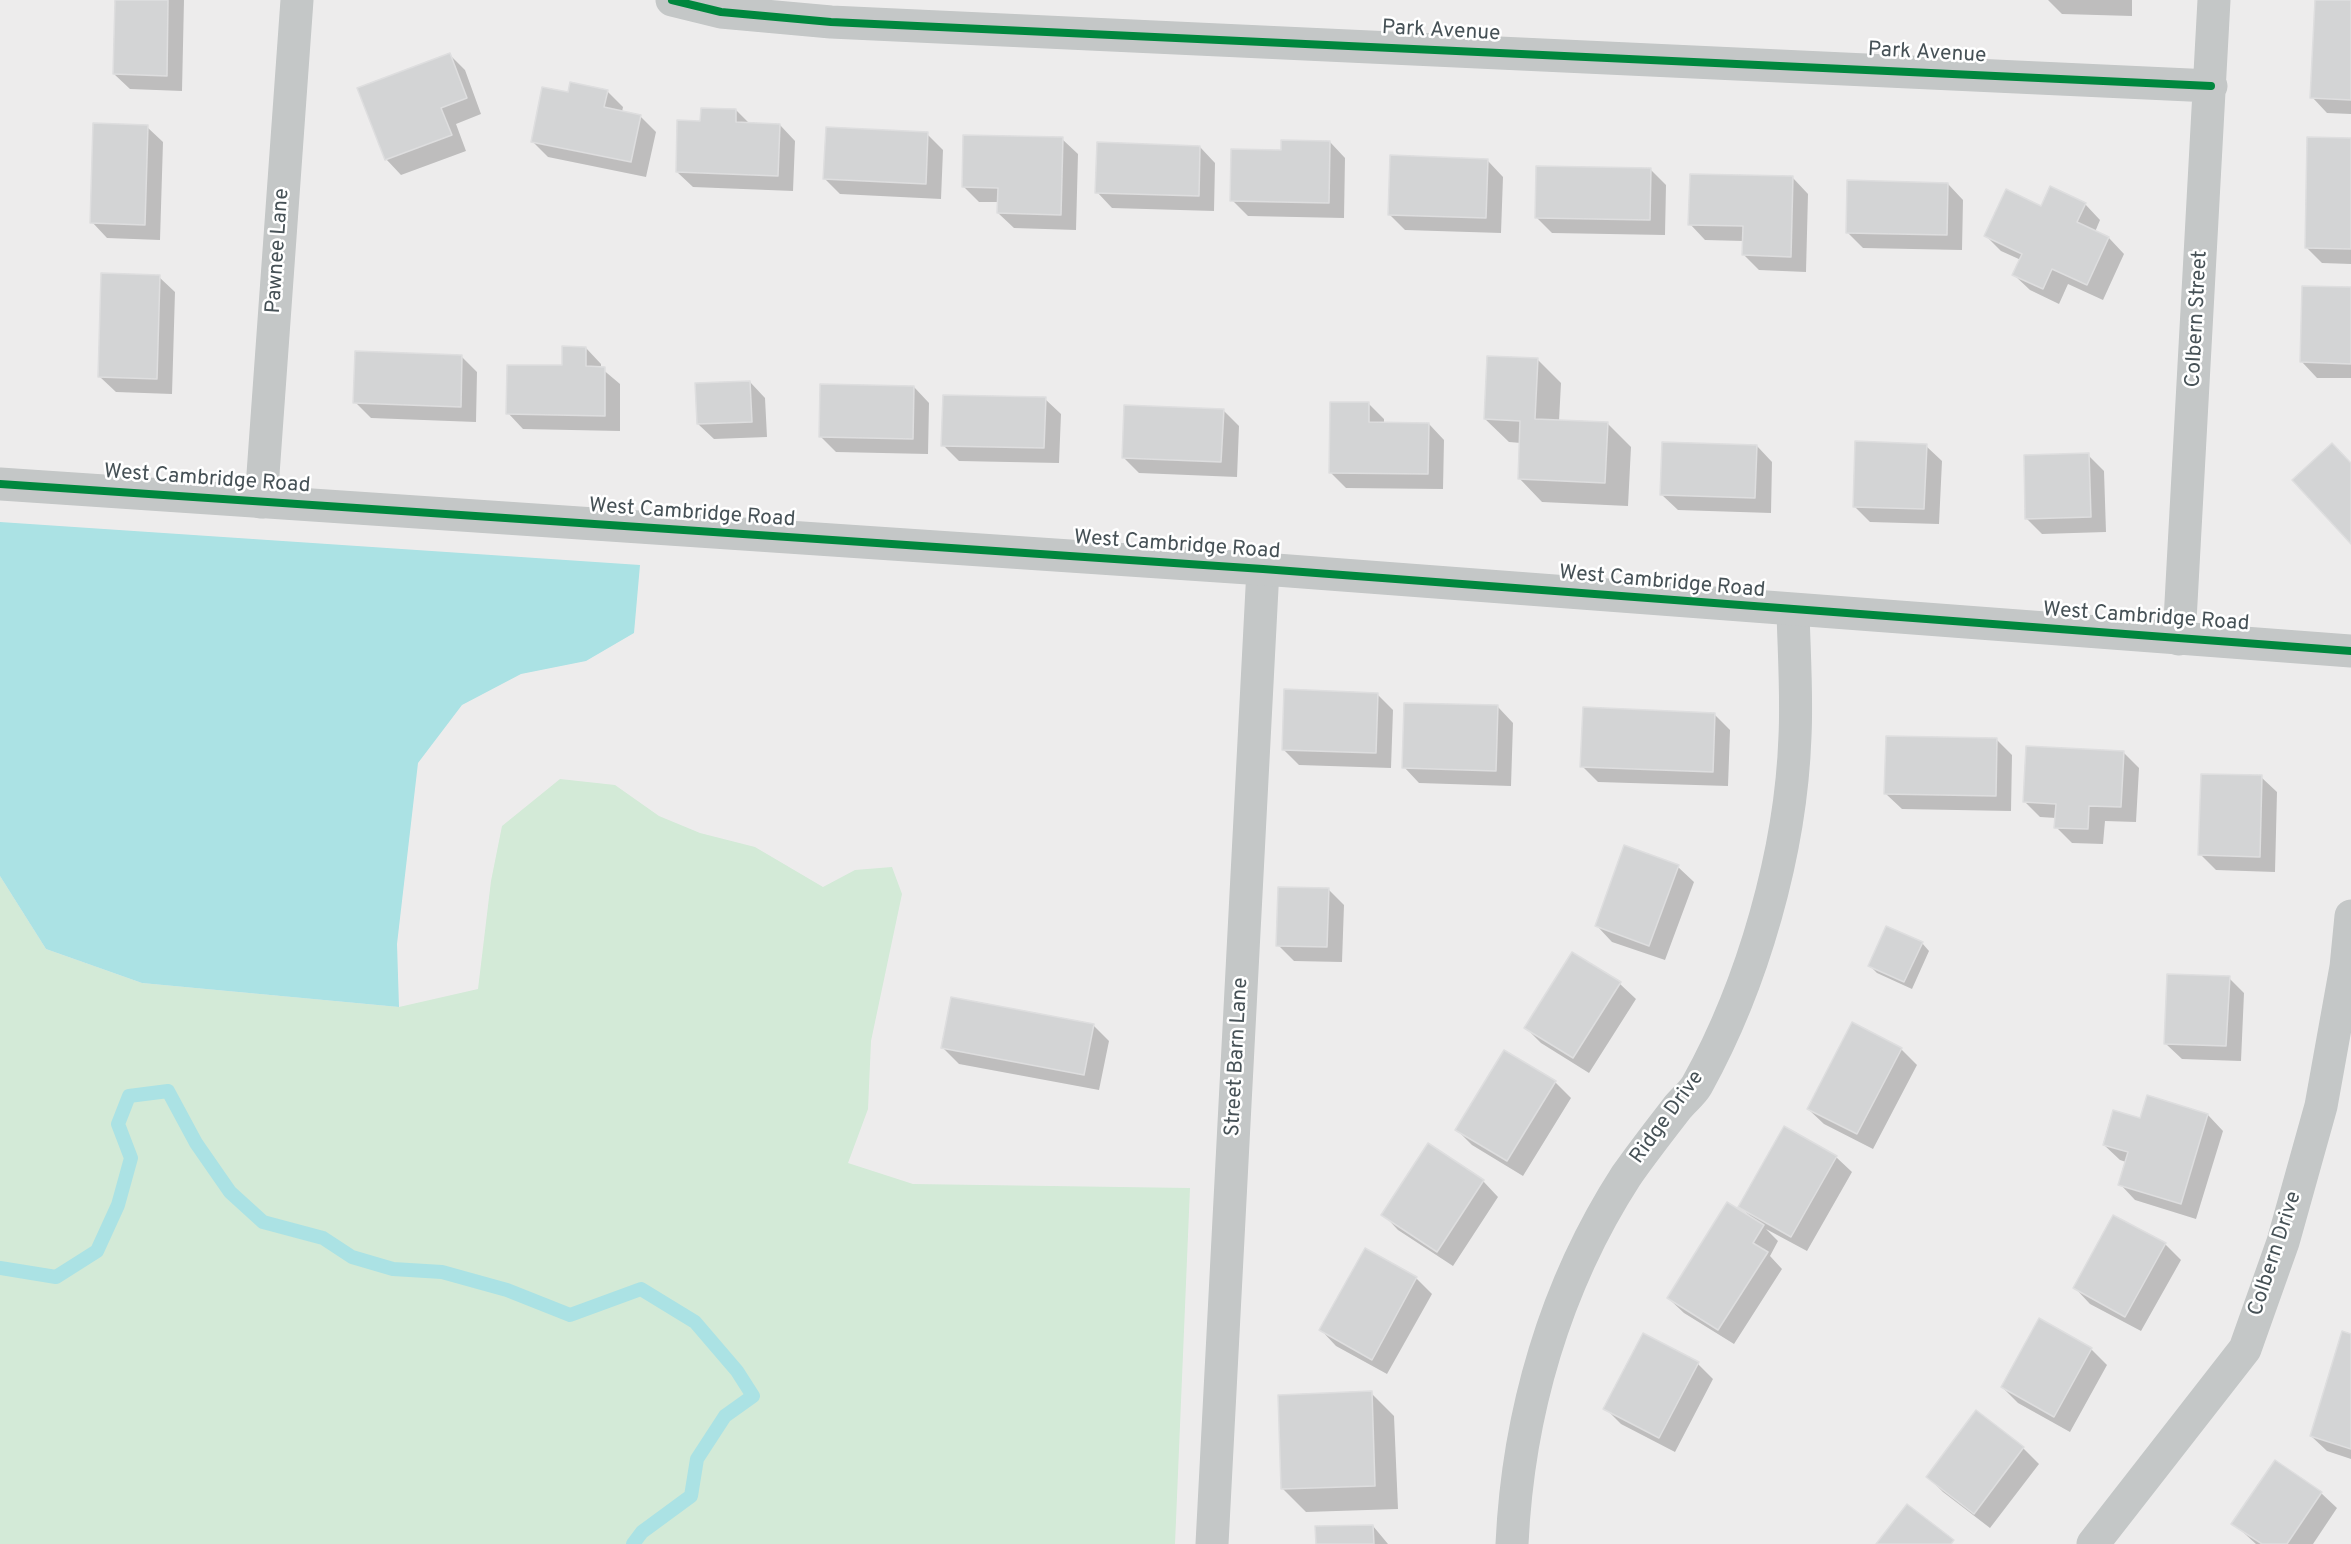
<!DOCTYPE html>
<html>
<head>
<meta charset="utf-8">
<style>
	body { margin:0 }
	canvas { display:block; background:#edecec }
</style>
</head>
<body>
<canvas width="2351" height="1544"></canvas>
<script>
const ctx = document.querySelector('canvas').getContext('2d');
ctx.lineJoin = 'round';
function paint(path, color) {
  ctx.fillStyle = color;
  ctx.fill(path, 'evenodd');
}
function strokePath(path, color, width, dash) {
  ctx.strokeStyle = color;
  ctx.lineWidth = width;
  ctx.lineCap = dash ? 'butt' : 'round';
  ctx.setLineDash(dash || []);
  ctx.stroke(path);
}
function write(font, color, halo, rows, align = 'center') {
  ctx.font = font + ' Overpass,sans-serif';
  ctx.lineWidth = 5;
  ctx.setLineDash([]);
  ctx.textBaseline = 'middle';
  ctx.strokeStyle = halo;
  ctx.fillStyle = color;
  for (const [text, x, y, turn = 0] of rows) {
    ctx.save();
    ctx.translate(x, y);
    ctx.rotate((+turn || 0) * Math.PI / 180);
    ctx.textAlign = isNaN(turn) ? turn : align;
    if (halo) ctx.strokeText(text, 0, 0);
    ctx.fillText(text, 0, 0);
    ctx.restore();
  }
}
paint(new Path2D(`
	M 560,779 L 615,785 L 659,816 L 700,833 L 755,847 L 823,887 L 855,870 L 892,867 L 902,894 L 871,1041 L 868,1109 L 848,1163 L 913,1184 L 1190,1188 L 1175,1544 L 0,1544 L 0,876 L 46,949 L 142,983 L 399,1007 L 478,989 L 491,881 L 502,826 Z`), '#d3ead7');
paint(new Path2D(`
	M 0,522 L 640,565 L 634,633 L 586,661 L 521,674 L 462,705 L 418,763 L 397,944 L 399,1007 L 142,983 L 46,949 L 0,876 Z`), '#abe2e4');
paint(new Path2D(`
	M 116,0 L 184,0 L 182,91 L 130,89 L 114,74 Z
	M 2048,0 L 2132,0 L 2132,16 L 2062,14 Z
	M 2317,0 L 2351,0 L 2351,114 L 2327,113 L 2312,97 Z
	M 450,55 L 465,70 L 481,114 L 456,124 L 466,151 L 401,175 L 386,159 Z
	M 607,91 L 623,107 L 622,112 L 640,116 L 656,132 L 646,177 L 548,157 L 532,141 L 569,94 Z
	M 736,110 L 750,124 L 780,125 L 795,141 L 793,191 L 693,187 L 677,172 L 702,123 Z
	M 147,127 L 163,142 L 160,240 L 107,238 L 92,222 Z
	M 927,134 L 943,150 L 941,199 L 840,194 L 825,179 Z
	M 1062,139 L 1078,154 L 1076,230 L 1014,228 L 998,213 L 999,202 L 979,202 L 963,186 Z
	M 2351,140 L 2351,264 L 2322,263 L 2307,248 Z
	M 1330,142 L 1345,158 L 1344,218 L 1248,216 L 1232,200 L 1282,152 Z
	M 1200,147 L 1215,163 L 1214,211 L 1112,208 L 1097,192 Z
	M 1488,161 L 1503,177 L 1501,233 L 1405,230 L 1389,214 Z
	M 1650,169 L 1666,185 L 1665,235 L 1552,233 L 1536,217 Z
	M 1793,178 L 1808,194 L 1806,272 L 1759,270 L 1744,255 L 1744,241 L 1705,240 L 1690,224 Z
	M 1948,184 L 1963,200 L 1962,250 L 1863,248 L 1847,232 Z
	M 2085,204 L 2100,220 L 2095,232 L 2109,238 L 2124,254 L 2103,300 L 2068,284 L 2059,304 L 2030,290 L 2014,275 L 2021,260 L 2001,251 L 1986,236 L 2042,208 Z
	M 159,277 L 175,292 L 172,394 L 116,392 L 100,377 Z
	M 2351,288 L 2351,378 L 2317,378 L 2302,362 Z
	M 586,348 L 601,364 L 601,368 L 620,384 L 620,431 L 523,429 L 508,413 Z
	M 462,357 L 477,372 L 476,422 L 371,418 L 355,402 Z
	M 1538,360 L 1561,383 L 1559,421 L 1608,424 L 1631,447 L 1628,506 L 1542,502 L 1519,478 L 1521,443 L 1509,442 L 1485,419 Z
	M 750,382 L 765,398 L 767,437 L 714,439 L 698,424 Z
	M 914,387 L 929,403 L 928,454 L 836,452 L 820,436 Z
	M 1045,399 L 1061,414 L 1059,463 L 959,461 L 943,445 Z
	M 1369,404 L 1384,419 L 1384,424 L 1429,424 L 1444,440 L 1443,489 L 1346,488 L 1330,472 Z
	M 1223,410 L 1239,426 L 1237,477 L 1139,473 L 1124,458 Z
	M 1757,446 L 1772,462 L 1771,513 L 1678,510 L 1662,495 Z
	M 1926,446 L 1942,461 L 1939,524 L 1870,522 L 1854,506 Z
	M 2088,455 L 2104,471 L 2106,532 L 2042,534 L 2026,518 Z
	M 1377,694 L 1393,710 L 1391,768 L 1299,765 L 1284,750 Z
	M 1498,707 L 1513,723 L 1511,786 L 1419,783 L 1404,767 Z
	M 1714,714 L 1730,730 L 1728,786 L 1598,782 L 1582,766 Z
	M 1997,740 L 2012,755 L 2011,811 L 1902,809 L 1886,794 Z
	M 2123,752 L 2139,768 L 2136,822 L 2105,821 L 2103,844 L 2072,843 L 2056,827 L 2056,818 L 2040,817 L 2024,801 Z
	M 2261,777 L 2277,792 L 2275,872 L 2216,870 L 2200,854 Z
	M 1678,867 L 1694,882 L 1665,960 L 1612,942 L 1597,926 Z
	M 1328,889 L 1344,905 L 1342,962 L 1294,961 L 1278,945 Z
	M 1922,943 L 1929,951 L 1912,989 L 1877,973 L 1870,966 Z
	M 1573,954 L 1620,984 L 1636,999 L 1589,1073 L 1541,1043 L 1526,1028 Z
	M 2229,978 L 2244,993 L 2241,1061 L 2182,1059 L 2166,1044 Z
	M 1093,1025 L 1109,1041 L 1099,1090 L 959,1064 L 943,1048 Z
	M 1901,1049 L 1917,1065 L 1873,1149 L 1824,1124 L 1808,1109 Z
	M 1555,1082 L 1571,1098 L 1523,1176 L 1472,1145 L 1457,1130 Z
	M 2208,1115 L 2223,1131 L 2196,1219 L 2135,1200 L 2120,1184 L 2126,1162 L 2120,1160 L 2104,1145 L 2141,1120 Z
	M 1836,1157 L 1852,1172 L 1807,1251 L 1766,1229 L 1778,1241 L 1770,1256 L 1782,1269 L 1734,1344 L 1684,1313 L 1668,1298 L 1750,1216 L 1740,1207 Z
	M 1483,1181 L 1498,1197 L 1453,1266 L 1398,1230 L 1383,1214 Z
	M 2165,1244 L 2181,1260 L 2141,1331 L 2090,1304 L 2075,1288 Z
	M 1416,1278 L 1432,1294 L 1387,1374 L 1336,1346 L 1321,1330 Z
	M 2040,1320 L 2091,1349 L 2107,1365 L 2070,1432 L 2018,1403 L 2002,1387 Z
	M 2351,1336 L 2351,1459 L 2327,1451 L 2311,1436 Z
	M 1698,1364 L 1713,1379 L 1675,1452 L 1621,1424 L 1605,1408 Z
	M 1371,1393 L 1394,1416 L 1398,1509 L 1306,1512 L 1283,1489 Z
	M 1976,1412 L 2023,1448 L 2039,1464 L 1990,1528 L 1943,1492 L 1928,1477 Z
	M 2321,1493 L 2337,1508 L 2313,1544 L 2256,1544 L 2233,1523 Z
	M 1373,1526 L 1388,1544 L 1318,1544 Z`), '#0003');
strokePath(new Path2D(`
	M 0,1268 L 56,1277 L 97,1251 L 118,1205 L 131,1158 L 118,1124 L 129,1096 L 168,1091 L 196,1143 L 230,1192 L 263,1222 L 323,1238 L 352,1257 L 393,1269 L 442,1272 L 507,1290 L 570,1315 L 641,1289 L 695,1322 L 737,1371 L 753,1396 L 725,1416 L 697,1459 L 691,1496 L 642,1532 L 633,1544`), '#abe2e4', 14);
const building = new Path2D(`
	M 115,0 L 168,0 L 167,76 L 113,74 Z
	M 2315,0 L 2351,0 L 2351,100 L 2310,98 Z
	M 450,53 L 467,98 L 441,108 L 452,135 L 385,160 L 357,88 Z
	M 570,82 L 608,90 L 604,107 L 641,115 L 631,162 L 531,142 L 542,87 L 568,92 Z
	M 701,108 L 736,109 L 736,122 L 780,124 L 778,176 L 676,172 L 677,120 L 700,121 Z
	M 93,123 L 148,125 L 145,225 L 90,223 Z
	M 826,127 L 928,132 L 926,184 L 823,179 Z
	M 963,135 L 1063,137 L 1061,215 L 997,213 L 998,188 L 962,187 Z
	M 2307,137 L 2351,138 L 2351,249 L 2305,248 Z
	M 1281,140 L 1330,141 L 1329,203 L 1230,201 L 1231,149 L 1281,150 Z
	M 1097,142 L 1200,146 L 1199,196 L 1095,193 Z
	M 1390,155 L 1488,159 L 1486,218 L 1388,215 Z
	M 1536,166 L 1651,168 L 1650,220 L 1535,218 Z
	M 1690,174 L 1793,176 L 1791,257 L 1742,255 L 1743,226 L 1688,225 Z
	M 1847,180 L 1948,183 L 1947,235 L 1846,233 Z
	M 2050,186 L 2086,203 L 2077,222 L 2109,237 L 2087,285 L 2052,269 L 2043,289 L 2012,275 L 2022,254 L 1984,236 L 2006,189 L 2041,206 Z
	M 101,273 L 160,275 L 157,379 L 98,377 Z
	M 2302,286 L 2351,287 L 2351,364 L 2300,362 Z
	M 562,346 L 586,347 L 586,366 L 605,367 L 605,416 L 506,414 L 507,365 L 562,365 Z
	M 355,351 L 462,355 L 461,407 L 353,403 Z
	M 1487,356 L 1538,358 L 1535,419 L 1608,422 L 1605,483 L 1518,479 L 1520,421 L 1484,419 Z
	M 750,381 L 752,422 L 697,424 L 695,383 Z
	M 820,384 L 914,386 L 913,439 L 819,437 Z
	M 943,395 L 1046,397 L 1044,448 L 941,446 Z
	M 1330,402 L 1369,402 L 1369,422 L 1429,423 L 1428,474 L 1329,473 Z
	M 1124,405 L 1224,409 L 1221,462 L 1122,458 Z
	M 1855,441 L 1927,444 L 1924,509 L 1853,507 Z
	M 1662,442 L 1757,445 L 1755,498 L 1660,495 Z
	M 2332,443 L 2351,463 L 2351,544 L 2292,480 Z
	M 2089,453 L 2091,517 L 2025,519 L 2024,455 Z
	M 1284,689 L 1378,693 L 1376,753 L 1282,750 Z
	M 1404,703 L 1498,705 L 1496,771 L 1402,768 Z
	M 1583,707 L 1715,713 L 1713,772 L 1580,767 Z
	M 1886,736 L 1997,738 L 1996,796 L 1884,794 Z
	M 2026,746 L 2124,751 L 2121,807 L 2089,806 L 2088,829 L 2054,828 L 2056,804 L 2023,802 Z
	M 2201,774 L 2262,775 L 2260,857 L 2198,855 Z
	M 1624,845 L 1679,865 L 1649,946 L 1595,926 Z
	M 1278,887 L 1329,888 L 1327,947 L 1276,946 Z
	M 1886,926 L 1923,942 L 1904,982 L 1868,966 Z
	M 1572,952 L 1621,982 L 1573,1058 L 1524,1028 Z
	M 2167,974 L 2230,976 L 2226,1046 L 2164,1044 Z
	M 951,997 L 1094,1024 L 1084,1075 L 941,1048 Z
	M 1852,1022 L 1902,1048 L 1857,1134 L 1807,1109 Z
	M 1504,1050 L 1556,1081 L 1507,1161 L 1455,1130 Z
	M 2147,1095 L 2208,1114 L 2181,1204 L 2118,1185 L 2128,1152 L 2103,1145 L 2113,1110 L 2140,1118 Z
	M 1784,1126 L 1837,1156 L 1791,1237 L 1738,1207 Z
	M 1428,1143 L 1484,1180 L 1437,1252 L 1381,1215 Z
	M 1727,1202 L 1764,1225 L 1753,1243 L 1768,1252 L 1718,1330 L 1667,1298 Z
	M 2113,1215 L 2166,1243 L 2125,1317 L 2073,1288 Z
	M 1365,1248 L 1417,1277 L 1372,1360 L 1319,1330 Z
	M 2039,1318 L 2092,1348 L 2054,1417 L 2001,1387 Z
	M 2342,1331 L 2351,1334 L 2351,1449 L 2310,1436 Z
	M 1643,1333 L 1699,1362 L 1659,1438 L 1603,1409 Z
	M 1372,1391 L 1375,1486 L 1281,1489 L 1278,1395 Z
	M 1976,1410 L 2024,1447 L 1974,1514 L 1926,1477 Z
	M 2275,1460 L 2322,1492 L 2287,1544 L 2262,1544 L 2231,1524 Z
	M 1907,1504 L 1954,1540 L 1951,1544 L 1876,1544 Z
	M 1373,1525 L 1374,1544 L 1316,1544 L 1315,1526 Z`);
paint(building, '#d3d4d5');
strokePath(building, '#dededf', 1.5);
strokePath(new Path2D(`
	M 672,0 L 721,12 L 831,22 L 2211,86
	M 261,502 L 297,0
	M 2179,639 L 2214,0
	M 1212,1544 L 1263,569
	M 1512,1544 C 1518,1414 1555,1286 1626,1176 C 1642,1153 1660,1130 1677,1108 C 1683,1100 1692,1094 1697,1085 C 1753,984 1791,852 1795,736 C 1797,695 1794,652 1793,611
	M 2093,1544 L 2245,1349 L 2283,1242 L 2321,1106 L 2346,967 L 2351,916`), '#c4c7c7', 33);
strokePath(new Path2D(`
	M 0,484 L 1263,569 L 2351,651`), '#c4c7c7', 33);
strokePath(new Path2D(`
	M 672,0 L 721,12 L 831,22 L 2211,86
	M 0,484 L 1263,569 L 2351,651`), '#00873e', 8);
write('21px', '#465156', '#fff', [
	["Park Avenue",1441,32,3],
	["Park Avenue",1927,54,3],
	["Pawnee Lane",279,251,-86],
	["Colbern Street",2198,319,-87],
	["West Cambridge Road",207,480,4],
	["West Cambridge Road",692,514,4],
	["West Cambridge Road",1177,546,4],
	["West Cambridge Road",1662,583,5],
	["West Cambridge Road",2146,618,4],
	["Street Barn Lane",1238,1057,-87],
	["Ridge Drive",1668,1118,-54],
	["Colbern Drive",2276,1254,-72]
]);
</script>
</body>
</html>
